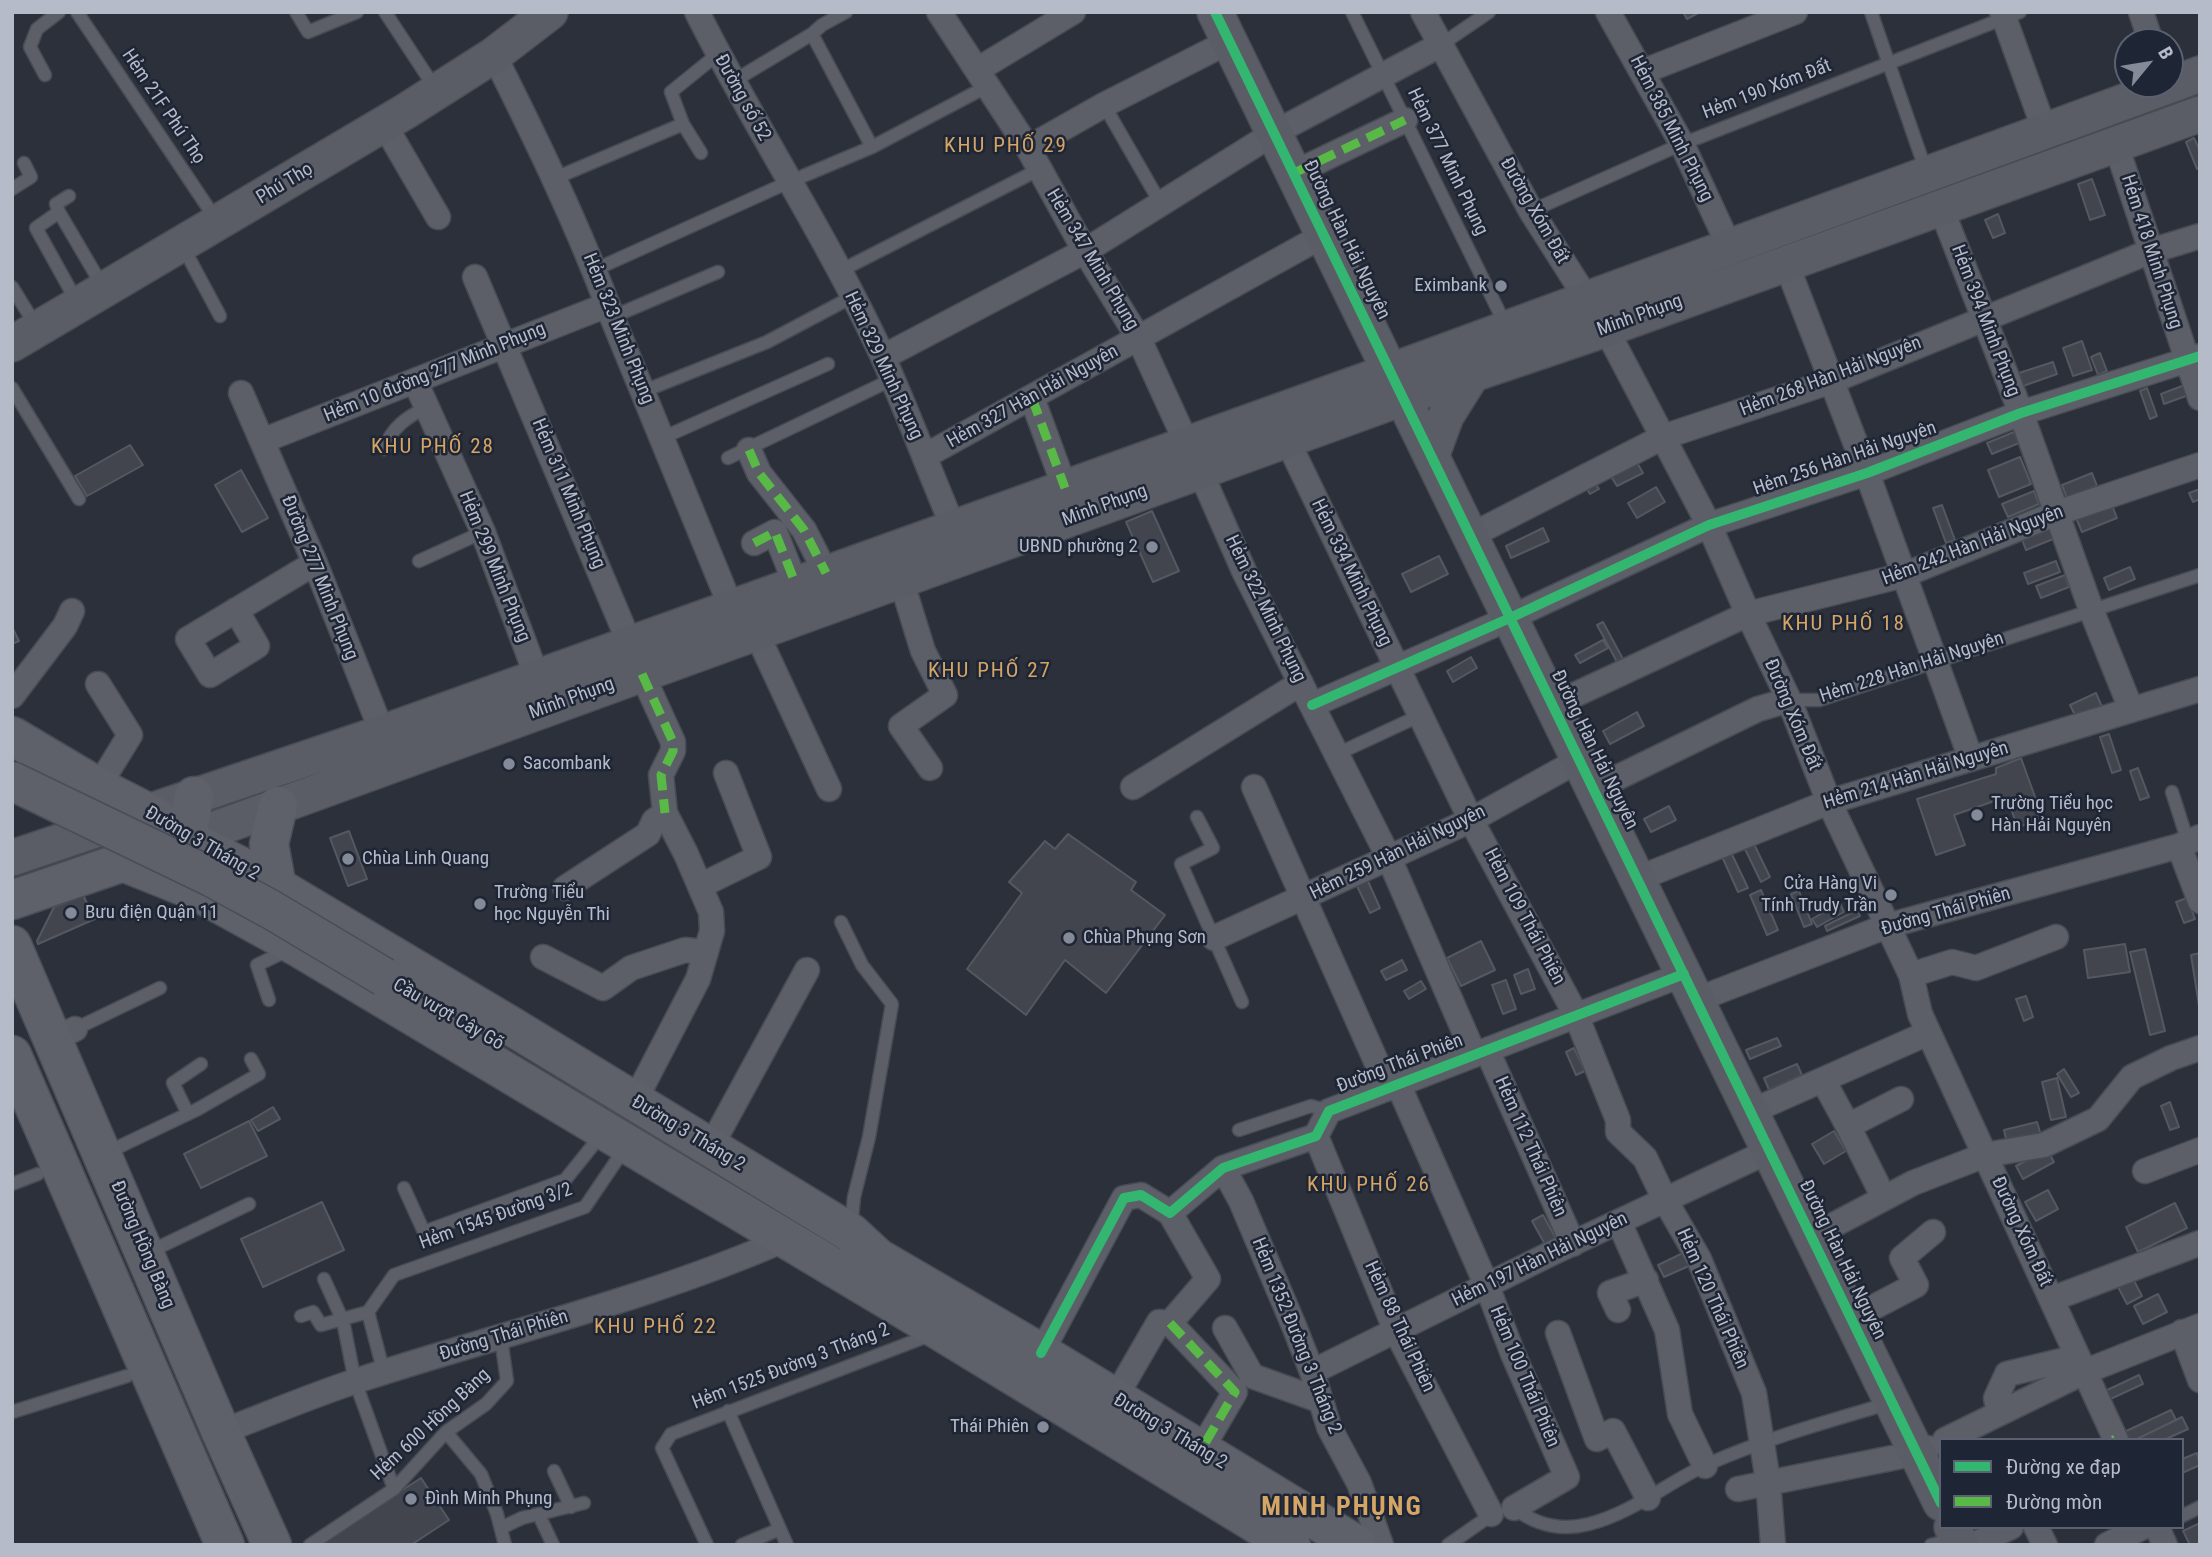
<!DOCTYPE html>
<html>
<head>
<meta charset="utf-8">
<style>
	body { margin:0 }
	#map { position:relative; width:2212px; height:1557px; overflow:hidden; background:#2b303a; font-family:"Roboto Condensed",sans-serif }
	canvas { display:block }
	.frame { position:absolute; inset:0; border:14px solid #b6bbca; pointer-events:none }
	.legend { position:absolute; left:1939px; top:1438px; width:245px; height:91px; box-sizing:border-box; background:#1e2535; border:2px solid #5b6171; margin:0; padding:9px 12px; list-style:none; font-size:21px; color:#b6bbca }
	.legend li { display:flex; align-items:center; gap:14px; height:35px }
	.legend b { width:35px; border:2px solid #5b6171 }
	.north { position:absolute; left:2114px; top:28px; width:70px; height:70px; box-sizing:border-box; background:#1e2535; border:2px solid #5b6171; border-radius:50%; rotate:60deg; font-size:19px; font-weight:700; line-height:28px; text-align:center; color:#b6bbca }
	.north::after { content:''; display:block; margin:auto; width:24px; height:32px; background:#858a98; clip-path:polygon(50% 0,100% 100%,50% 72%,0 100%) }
</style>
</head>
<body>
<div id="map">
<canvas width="2212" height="1557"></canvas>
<div class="frame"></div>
<ul class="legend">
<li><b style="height:9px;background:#33b770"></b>Đường xe đạp</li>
<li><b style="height:9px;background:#58b947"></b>Đường mòn</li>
</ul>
<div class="north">B</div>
</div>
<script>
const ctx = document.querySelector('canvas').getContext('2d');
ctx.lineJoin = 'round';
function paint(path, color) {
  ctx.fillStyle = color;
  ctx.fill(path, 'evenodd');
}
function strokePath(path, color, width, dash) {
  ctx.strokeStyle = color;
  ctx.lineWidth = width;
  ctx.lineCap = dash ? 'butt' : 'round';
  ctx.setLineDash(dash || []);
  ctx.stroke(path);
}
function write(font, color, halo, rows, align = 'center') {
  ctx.font = font + ' "Roboto Condensed",sans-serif';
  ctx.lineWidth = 5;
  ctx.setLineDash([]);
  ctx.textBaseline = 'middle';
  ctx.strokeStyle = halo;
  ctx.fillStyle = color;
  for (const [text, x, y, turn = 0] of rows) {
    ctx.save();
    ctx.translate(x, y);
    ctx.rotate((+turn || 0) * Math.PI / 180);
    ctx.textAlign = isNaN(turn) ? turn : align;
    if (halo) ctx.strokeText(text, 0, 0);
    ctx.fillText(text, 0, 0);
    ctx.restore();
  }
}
const building = new Path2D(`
	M 1683,12 L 1700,12 L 1687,19 Z
	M 2194,138 L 2200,151 L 2200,167 L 2197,169 L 2186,142 Z
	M 2092,179 L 2105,215 L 2090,220 L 2078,184 Z
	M 1998,214 L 2005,233 L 1993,238 L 1985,220 Z
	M 2082,341 L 2092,370 L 2073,376 L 2063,348 Z
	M 2100,353 L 2107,371 L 2098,375 L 2091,357 Z
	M 2053,362 L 2057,374 L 2023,386 L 2019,373 Z
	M 2190,383 L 2194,393 L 2164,404 L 2161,394 Z
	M 2147,388 L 2157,416 L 2150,419 L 2140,391 Z
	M 2014,432 L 2019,443 L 1992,454 L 1987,443 Z
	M 130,445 L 143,465 L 87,496 L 75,476 Z
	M 2020,457 L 2031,484 L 1999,497 L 1988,470 Z
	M 1636,461 L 1643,473 L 1617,486 L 1610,475 Z
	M 241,470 L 268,518 L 242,532 L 215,485 Z
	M 2092,473 L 2097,486 L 2067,498 L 2062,485 Z
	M 1591,476 L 1599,489 L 1590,494 L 1582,481 Z
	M 1656,487 L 1665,502 L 1637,518 L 1628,503 Z
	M 2200,489 L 2200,499 L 2193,502 L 2189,493 Z
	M 2034,491 L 2039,504 L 2008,517 L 2002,504 Z
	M 2111,503 L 2117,518 L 2082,532 L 2076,518 Z
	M 1942,505 L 1955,540 L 1946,543 L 1933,508 Z
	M 1152,511 L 1179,571 L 1153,582 L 1126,522 Z
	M 2053,524 L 2058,537 L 2026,550 L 2021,537 Z
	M 1543,528 L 1549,541 L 1511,558 L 1506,546 Z
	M 1439,556 L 1448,574 L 1411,592 L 1402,574 Z
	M 2056,561 L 2060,572 L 2028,584 L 2024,573 Z
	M 2130,567 L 2135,579 L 2109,590 L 2104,578 Z
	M 2065,575 L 2069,587 L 2041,598 L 2036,586 Z
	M 1603,622 L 1623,659 L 1617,662 L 1597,625 Z
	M 13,629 L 19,641 L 12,644 L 12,630 Z
	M 1603,640 L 1608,648 L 1580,663 L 1575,655 Z
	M 1471,657 L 1477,668 L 1453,682 L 1447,671 Z
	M 2096,693 L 2102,707 L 2077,719 L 2070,705 Z
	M 1637,712 L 1644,726 L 1610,744 L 1603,731 Z
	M 2109,734 L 2121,770 L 2112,773 L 2100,737 Z
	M 2021,758 L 2043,819 L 2018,827 L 2006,797 L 1954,815 L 1965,845 L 1936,855 L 1917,799 L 1996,774 L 1996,768 Z
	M 2138,768 L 2149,797 L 2140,800 L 2130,771 Z
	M 1669,806 L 1676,820 L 1651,832 L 1644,819 Z
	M 349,831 L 367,879 L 348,886 L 330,838 Z
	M 1068,834 L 1136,882 L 1131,890 L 1165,915 L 1106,993 L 1065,960 L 1026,1015 L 967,969 L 1022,893 L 1009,882 L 1045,841 L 1055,849 Z
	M 1753,842 L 1770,877 L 1761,882 L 1744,847 Z
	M 1729,848 L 1748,888 L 1738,892 L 1720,852 Z
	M 1367,879 L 1380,908 L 1370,913 L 1356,884 Z
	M 1761,890 L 1778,930 L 1767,935 L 1750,895 Z
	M 1799,891 L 1812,924 L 1804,927 L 1791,894 Z
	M 83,895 L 95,919 L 38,944 L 37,941 L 54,907 Z
	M 2187,898 L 2195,919 L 2184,923 L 2176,902 Z
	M 1840,903 L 1844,912 L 1817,927 L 1812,919 Z
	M 1857,910 L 1860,916 L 1827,931 L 1825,926 Z
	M 1481,941 L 1495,970 L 1461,986 L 1447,958 Z
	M 2125,944 L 2130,972 L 2088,978 L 2084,950 Z
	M 2145,949 L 2165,1031 L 2150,1035 L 2130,952 Z
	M 2200,953 L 2200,1012 L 2191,955 Z
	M 1402,960 L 1407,970 L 1386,980 L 1381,971 Z
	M 1528,969 L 1535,989 L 1521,994 L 1514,975 Z
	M 1506,980 L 1516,1009 L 1503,1014 L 1492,985 Z
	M 1421,981 L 1426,989 L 1409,999 L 1404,991 Z
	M 2026,996 L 2033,1017 L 2024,1021 L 2016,999 Z
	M 1777,1038 L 1781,1046 L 1750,1059 L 1746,1050 Z
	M 1574,1048 L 1585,1071 L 1576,1075 L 1566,1052 Z
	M 1797,1064 L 1802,1075 L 1769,1090 L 1764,1078 Z
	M 2064,1069 L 2079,1093 L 2071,1097 L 2057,1074 Z
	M 2057,1078 L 2066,1117 L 2051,1120 L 2042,1082 Z
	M 2170,1102 L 2179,1127 L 2170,1130 L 2161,1106 Z
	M 273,1107 L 280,1119 L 258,1131 L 251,1120 Z
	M 249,1121 L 267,1156 L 201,1188 L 184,1154 Z
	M 2037,1122 L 2041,1135 L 2007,1143 L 2004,1130 Z
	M 1834,1131 L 1846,1151 L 1824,1164 L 1812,1144 Z
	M 2047,1149 L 2054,1162 L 2023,1179 L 2016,1166 Z
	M 2048,1190 L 2058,1209 L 2036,1221 L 2025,1202 Z
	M 322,1202 L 344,1250 L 263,1287 L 241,1239 Z
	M 2175,1203 L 2187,1228 L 2138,1252 L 2126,1227 Z
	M 1543,1215 L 1558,1242 L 1547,1248 L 1532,1221 Z
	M 1683,1253 L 1689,1266 L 1664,1277 L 1658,1265 Z
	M 2132,1277 L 2142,1296 L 2127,1304 L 2117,1285 Z
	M 2158,1294 L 2167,1312 L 2143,1324 L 2134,1306 Z
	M 2139,1375 L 2143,1384 L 2106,1401 L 2103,1392 Z
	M 2171,1410 L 2176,1420 L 2135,1440 L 2125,1440 L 2122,1433 Z
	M 2182,1417 L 2188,1429 L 2164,1440 L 2135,1440 Z
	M 2197,1453 L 2200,1465 L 2182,1473 L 2182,1459 Z
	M 421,1478 L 449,1520 L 411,1545 L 317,1545 Z
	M 2200,1523 L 2200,1545 L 2190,1545 L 2183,1531 Z`);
paint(building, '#42454e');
strokePath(building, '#535861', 2);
const lane = new Path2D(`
	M 77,12 L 217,221
	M 296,12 L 308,32 L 357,12
	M 385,12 L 437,91
	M 1352,12 L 1506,326
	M 1871,12 L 1926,171
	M 812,34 L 872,147
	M 1442,44 L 1489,12
	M 45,75 L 30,47 L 37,29 L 59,12
	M 732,82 L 812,34 L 822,25 L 846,12
	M 1104,105 L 1161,204
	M 701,153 L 683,124 L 671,92 L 718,54
	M 553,179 L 683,124
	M 12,189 L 31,177 L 24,163
	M 69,196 L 56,204 L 59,212 L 36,228 L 77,302
	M 1531,211 L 1682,144 L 2020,12
	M 59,212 L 103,287
	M 182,245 L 220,316
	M 594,270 L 789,182 L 872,147 L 986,87
	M 838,272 L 1038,170
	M 12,287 L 36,326
	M 612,317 L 718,272
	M 12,388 L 79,499
	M 644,391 L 767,342 L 852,297
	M 662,438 L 828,364
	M 384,449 C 392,427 407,417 427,407
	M 728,458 L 891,380
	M 419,561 L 483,532
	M 1789,700 L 1819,700 L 2200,575
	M 1337,754 L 1421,715
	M 2172,792 L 2188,842
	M 1197,817 L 1213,848 L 1181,864 L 1242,1002
	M 841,922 L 862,965 L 892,1004 L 869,1137 L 854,1197 L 851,1228
	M 269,1000 L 257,965 L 290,949
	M 75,1029 L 160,988
	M 188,1114 L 173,1083 L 201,1064
	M 1239,1130 L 1311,1106 L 1329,1111
	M 106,1153 L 198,1109 L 259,1074 L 251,1059
	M 12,1184 L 38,1174
	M 404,1188 L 424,1232 L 565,1180 L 602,1134
	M 149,1252 L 249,1204
	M 324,1279 L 343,1321 L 355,1381 L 394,1489
	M 368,1312 L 394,1275 L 585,1207 L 625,1148
	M 301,1316 L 313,1312 L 321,1325 L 368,1312 L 384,1373
	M 728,1411 L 787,1545
	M 12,1412 L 127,1376
	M 446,1432 L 481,1474 L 497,1514 L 505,1545
	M 554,1471 L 571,1507
	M 1511,1509 L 1514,1508 C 1536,1525 1562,1531 1589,1524 C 1633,1513 1668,1482 1708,1464 C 1767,1438 1829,1421 1890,1403
	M 539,1515 L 553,1545
	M 2182,1516 L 2200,1507
	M 501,1528 L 522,1518 L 584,1503
	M 310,1545 L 394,1489 L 446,1432 L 486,1404 L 507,1381 L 501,1338
	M 707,1545 L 662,1448 L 671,1434 L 933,1334
	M 742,1545 L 780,1529
	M 1448,1545 L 1494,1513
	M 1931,1545 L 1954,1539`);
const street = new Path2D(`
	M 697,12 C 755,128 828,238 882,355 C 910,417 933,481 960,543
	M 939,12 L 1028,148 L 1085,251 L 1139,339 L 1187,444
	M 1423,12 L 1531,211 L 1606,329 L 1709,525 L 1748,614 L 1789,700 L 1829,802 L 1911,975 L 1920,1014 L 2116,1440
	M 1608,12 L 1682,144 L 1730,248
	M 2002,12 L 2045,131
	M 2141,12 L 2151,42
	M 494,55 C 537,141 579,227 612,317 L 731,607
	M 977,70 L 1073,12
	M 1642,72 L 1795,12
	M 384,124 L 438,217
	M 2116,145 L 2200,398
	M 1028,148 L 1104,105 L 1230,41
	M 1294,173 L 1405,120
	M 1941,208 L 2021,413 L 2092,612 L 2131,709
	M 1786,263 L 1867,473 L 1971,759
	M 475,277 L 630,644
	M 883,357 L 1085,251 L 1274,133 L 1442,44
	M 415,381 L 483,532 L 537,677
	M 241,393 L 315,563 L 388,747
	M 1032,398 L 1065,488
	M 1287,440 L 1471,820 L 1576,1015 L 1618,1120 L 1618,1132 L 1645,1158 L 1665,1200 L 1699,1259 L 1754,1393 L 1768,1481 L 1773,1545
	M 262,441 L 607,305
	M 749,450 L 759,473 L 804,530 L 826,573
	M 925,456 L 1324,235
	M 1200,471 L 1244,571 L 1389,858 L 1474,1054
	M 1470,536 L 1663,437 L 1832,381 L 2151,251 L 2200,236
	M 754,543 L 775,532 L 796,585
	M 901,580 L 923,651 L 945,695 L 901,726 L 930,768
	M 236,610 L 257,646 L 210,675 L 188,639 L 315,563
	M 756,632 L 829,789
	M 642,674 L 673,742 L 673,751 L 661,775 L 665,813
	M 98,684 L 130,735 L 98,787
	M 12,696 L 65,626 L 72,611
	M 1312,705 L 1510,618 L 1709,525 L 1867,473 L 2021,413 L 2200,356
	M 1553,705 L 1748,614 L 1904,575 L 2057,513 L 2200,465
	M 1133,787 L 1301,683
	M 1254,787 L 1388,1088
	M 1594,789 L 1758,709 L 1789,700
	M 2179,846 L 2200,901
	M 1637,879 L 1829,802 L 2200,689
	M 700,886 L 759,857 L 726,773
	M 565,888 L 648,834 L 654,821 L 665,813 L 686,854 L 711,912 L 712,931 L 698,979 L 634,1102
	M 1214,938 L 1471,820 L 1579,760
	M 543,957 L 603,988 L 631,968 L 685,950 L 706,952
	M 1911,975 L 1952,962 L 1976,968 L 2056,937
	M 1696,1000 L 1887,926 L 2179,846 L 2200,837
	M 53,1040 L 75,1029
	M 1487,1050 L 1573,1244
	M 1823,1080 L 1848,1126 L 1901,1099
	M 1398,1084 L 1487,1286 L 1513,1354 L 1567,1477 L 1514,1508
	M 1750,1112 L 1928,1033
	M 1848,1126 L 1884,1198
	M 1316,1136 L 1396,1331 L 1491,1514
	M 710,1148 L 807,970
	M 1223,1168 L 1241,1201 L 1294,1326 L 1312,1372 L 1329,1427 L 1359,1483 L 1381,1545
	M 2145,1171 L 2200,1150
	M 1619,1222 L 1667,1330 L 1680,1414 L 1705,1466
	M 1811,1237 L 1913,1183 L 1985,1155 L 2044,1145 L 2098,1119 L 2132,1077 L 2171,1058 L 2200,1048
	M 2052,1299 L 2200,1243
	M 1618,1310 L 1610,1293 L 1646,1280
	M 1851,1319 L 1916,1285 L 1902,1258 L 1933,1232
	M 1170,1323 L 1235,1392 L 1201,1450
	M 1225,1328 L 1252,1376 L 1319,1400
	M 2182,1332 L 2200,1380
	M 1558,1333 L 1597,1439 L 1613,1431 L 1648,1498
	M 1041,1353 L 1124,1198 L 1141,1195 L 1170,1213 L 1223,1168 L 1316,1136 L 1329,1111 L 1684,974
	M 1312,1372 L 1550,1254 L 1769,1151
	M 1115,1398 L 1159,1322 L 1170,1323 L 1208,1279 L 1170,1213
	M 1999,1413 L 1996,1398 L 2007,1374 L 2078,1357
	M 221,1432 C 266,1415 310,1396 356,1381 C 499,1334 647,1300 786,1239
	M 1945,1440 L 2084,1372 L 2200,1326
	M 1738,1489 L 1917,1453 L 1928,1448
	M 2036,1527 L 2045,1545
	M 2157,1527 L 2165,1545
	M 1973,1545 L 2011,1527
	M 2107,1545 L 2143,1527`);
const secondary = new Path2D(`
	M 1215,12 L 1941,1503
	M 12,344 L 406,111 L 494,55 L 550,12
	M 1432,454 L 1446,416 L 1473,373
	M 169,846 L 1402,398 L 1606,329 L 2200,114
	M 12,858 L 382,733 L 1389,372 L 2200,74
	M 1952,1527 L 1961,1545`);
const primary = new Path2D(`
	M 12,736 L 98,787 L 147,812 L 187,839 L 254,873 L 511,1026 L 851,1233 L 878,1258 L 1041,1353 L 1357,1545
	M 183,861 L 194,796
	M 277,888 L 269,844 L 278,806
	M 12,900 L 123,862 L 198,892 L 296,946 L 940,1331 L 1291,1545
	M 12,945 L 221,1432 L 272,1545
	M 12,1055 L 225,1545`);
strokePath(lane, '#474b53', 15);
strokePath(street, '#474b53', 27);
strokePath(secondary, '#474b53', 38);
strokePath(primary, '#494d57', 41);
strokePath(lane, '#5c5f68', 12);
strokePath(street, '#5c5f68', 24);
strokePath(secondary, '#5b5d66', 35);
strokePath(primary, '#5e616a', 38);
const primaryBridge = new Path2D(`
	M 12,781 L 213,878 L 270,909 L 384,977`);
strokePath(primaryBridge, '#494d57', 41, []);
strokePath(primaryBridge, '#5e616a', 38);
strokePath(new Path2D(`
	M 1294,173 L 1405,120
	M 1032,398 L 1065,488
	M 749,450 L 759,473 L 804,530 L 826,573
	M 754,543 L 775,532 L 796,585
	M 642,674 L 673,742 L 673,751 L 661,775 L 665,813
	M 1170,1323 L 1235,1392 L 1201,1450
	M 2113,1440 L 2115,1439`), '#58b947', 9, [18, 9]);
strokePath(new Path2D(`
	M 1215,12 L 1941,1503
	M 1312,705 L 1510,618 L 1709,525 L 1867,473 L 2021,413 L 2200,356
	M 1041,1353 L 1124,1198 L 1141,1195 L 1170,1213 L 1223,1168 L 1316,1136 L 1329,1111 L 1684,974`), '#33b770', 10);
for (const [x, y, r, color] of [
	[1501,286,7,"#858a98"],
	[1152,547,7,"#858a98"],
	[509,764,7,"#858a98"],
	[1977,815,7,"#858a98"],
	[348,859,7,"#858a98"],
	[1891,895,7,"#858a98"],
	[480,904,7,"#858a98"],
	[71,913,7,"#858a98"],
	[1069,938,7,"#858a98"],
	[1043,1427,7,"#858a98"],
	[411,1499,7,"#858a98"]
]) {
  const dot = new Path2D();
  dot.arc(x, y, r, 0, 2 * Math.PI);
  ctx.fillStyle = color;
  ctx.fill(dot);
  strokePath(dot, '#1e2535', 2.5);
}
write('19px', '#b6bbca', '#1e2535', [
	["Hẻm 190 Xóm Đất",1767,90,-21],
	["Đường số 52",742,98,61],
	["Hẻm 21F Phú Thọ",163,107,56],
	["Hẻm 385 Minh Phụng",1671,129,63],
	["Hẻm 377 Minh Phụng",1447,162,64],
	["Phú Thọ",285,184,-31],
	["Đường Xóm Đất",1534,211,60],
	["Đường Hàn Hải Nguyên",1346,240,64],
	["Hẻm 418 Minh Phụng",2151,252,72],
	["Hẻm 347 Minh Phụng",1092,260,59],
	["Minh Phụng",1640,316,-20],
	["Hẻm 394 Minh Phụng",1985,321,69],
	["Hẻm 323 Minh Phụng",618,329,68],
	["Hẻm 329 Minh Phụng",883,366,65],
	["Hẻm 10 đường 277 Minh Phụng",435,373,-22],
	["Hẻm 268 Hàn Hải Nguyên",1831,377,-21],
	["Hẻm 327 Hàn Hải Nguyên",1033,397,-29],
	["Hẻm 256 Hàn Hải Nguyên",1845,459,-19],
	["Hẻm 311 Minh Phụng",568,494,67],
	["Minh Phụng",1105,506,-20],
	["Hẻm 242 Hàn Hải Nguyên",1973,546,-21],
	["Hẻm 299 Minh Phụng",494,567,68],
	["Hẻm 334 Minh Phụng",1351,573,64],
	["Đường 277 Minh Phụng",319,578,68],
	["Hẻm 322 Minh Phụng",1265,609,64],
	["Hẻm 228 Hàn Hải Nguyên",1912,668,-18],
	["Minh Phụng",572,699,-20],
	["Đường Xóm Đất",1792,715,67],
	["Đường Hàn Hải Nguyên",1594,750,64],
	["Hẻm 214 Hàn Hải Nguyên",1916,776,-17],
	["Đường 3 Tháng 2",202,844,30],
	["Hẻm 259 Hàn Hải Nguyên",1398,853,-26],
	["Đường Thái Phiên",1946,912,-16],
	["Hẻm 109 Thái Phiên",1524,917,62],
	["Cầu vượt Cây Gõ",448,1015,30],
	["Đường Thái Phiên",1400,1064,-21],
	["Đường 3 Tháng 2",688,1134,31],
	["Hẻm 112 Thái Phiên",1530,1147,66],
	["Hẻm 1545 Đường 3/2",496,1217,-20],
	["Đường Xóm Đất",2021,1232,65],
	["Đường Hồng Bàng",142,1245,67],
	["Hẻm 197 Hàn Hải Nguyên",1540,1260,-26],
	["Đường Hàn Hải Nguyên",1842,1260,64],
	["Hẻm 120 Thái Phiên",1712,1299,66],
	["Hẻm 88 Thái Phiên",1399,1327,65],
	["Đường Thái Phiên",504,1336,-17],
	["Hẻm 1352 Đường 3 Tháng 2",1296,1336,68],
	["Hẻm 1525 Đường 3 Tháng 2",791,1367,-21],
	["Hẻm 100 Thái Phiên",1524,1377,67],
	["Hẻm 600 Hồng Bàng",431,1425,-43],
	["Đường 3 Tháng 2",1170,1432,31]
]);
write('19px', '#b6bbca', '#1e2535', [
	["Eximbank",1487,286,"right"],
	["UBND phường 2",1138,547,"right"],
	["Sacombank",523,764],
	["Trường Tiểu học",1991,804],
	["Hàn Hải Nguyên",1991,826],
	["Chùa Linh Quang",362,859],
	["Cửa Hàng Vi",1877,884,"right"],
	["Tính Trudy Trần",1877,906,"right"],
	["Trường Tiểu",494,893],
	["học Nguyễn Thi",494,915],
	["Bưu điện Quận 11",85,913],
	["Chùa Phụng Sơn",1083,938],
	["Thái Phiên",1029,1427,"right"],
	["Đình Minh Phụng",425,1499]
], 'left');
ctx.letterSpacing = '2px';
write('21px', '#d5a566', '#1e2535', [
	["KHU PHỐ 29",1006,147],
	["KHU PHỐ 28",433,448],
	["KHU PHỐ 18",1844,625],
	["KHU PHỐ 27",990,672],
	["KHU PHỐ 26",1369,1186],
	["KHU PHỐ 22",656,1328]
]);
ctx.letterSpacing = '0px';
ctx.letterSpacing = '2px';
write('bold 26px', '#d5a566', '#1e2535', [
	["MINH PHỤNG",1342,1508]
]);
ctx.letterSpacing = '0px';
</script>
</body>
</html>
